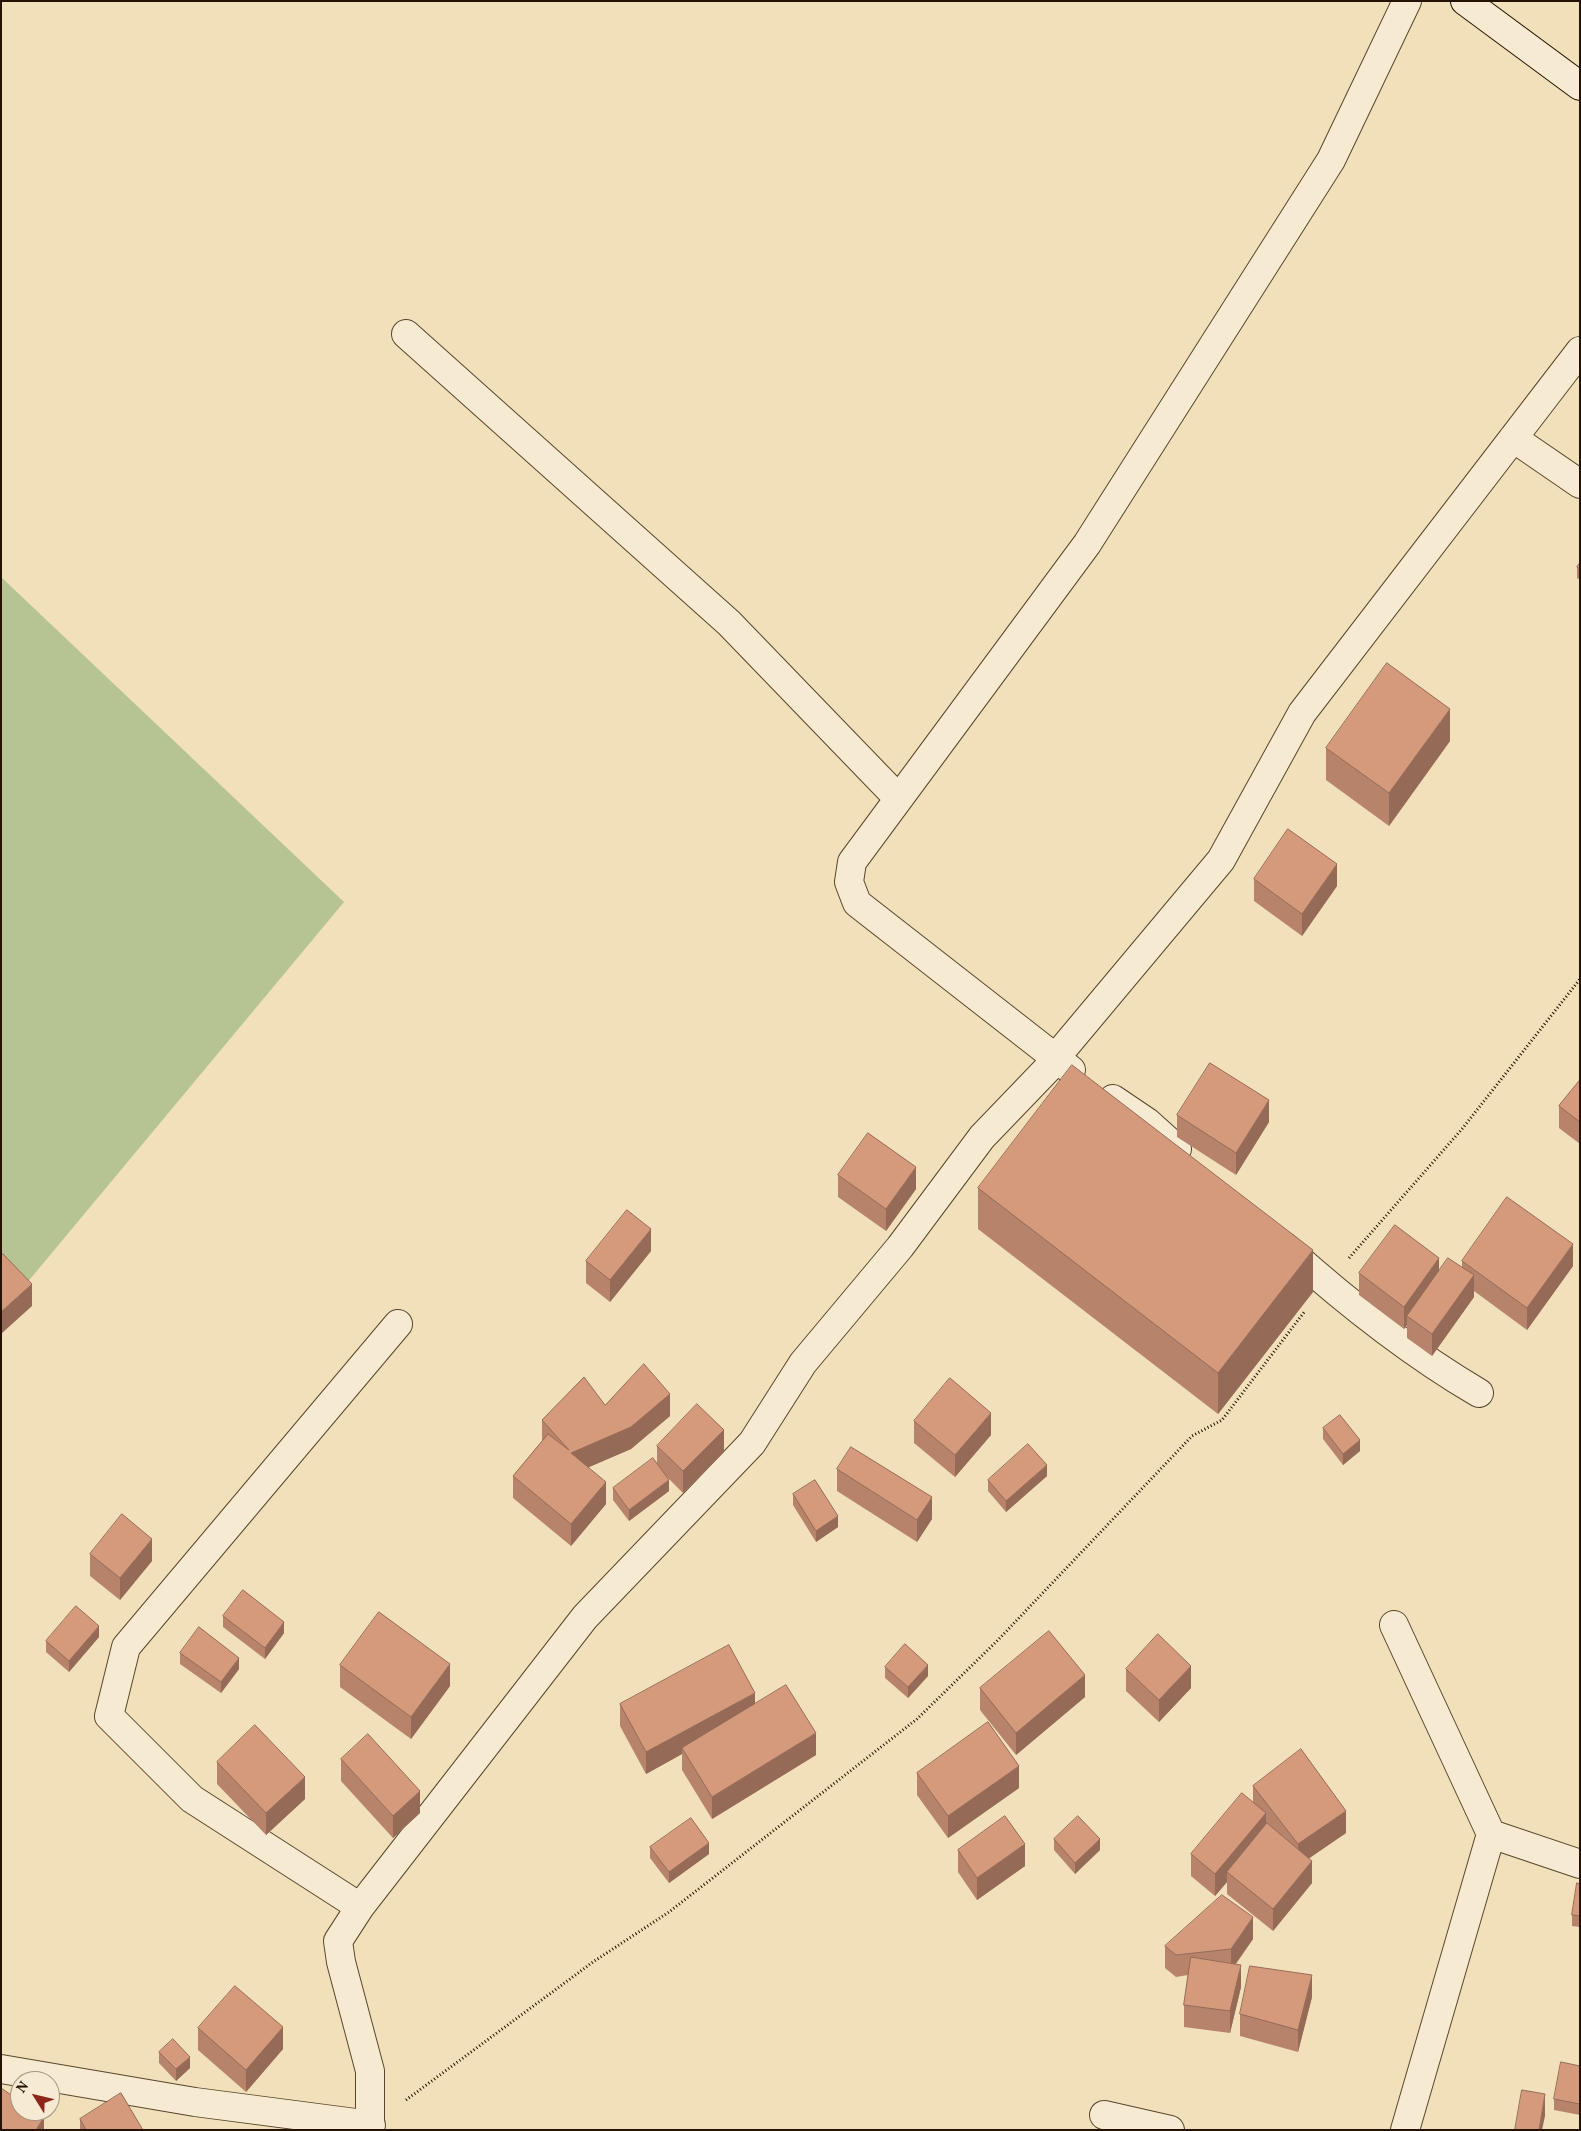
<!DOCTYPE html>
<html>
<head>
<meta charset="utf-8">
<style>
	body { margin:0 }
	#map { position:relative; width:1581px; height:2131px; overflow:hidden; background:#f1e0b9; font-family:Vollkorn,serif }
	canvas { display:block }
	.frame { position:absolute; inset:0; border:2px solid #261200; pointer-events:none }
	.north { position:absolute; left:10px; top:2071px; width:50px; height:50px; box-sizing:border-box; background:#f6ebd2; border:1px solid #a3947e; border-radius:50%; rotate:306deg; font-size:14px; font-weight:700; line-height:20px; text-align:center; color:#261200 }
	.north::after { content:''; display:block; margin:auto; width:18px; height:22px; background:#8f2418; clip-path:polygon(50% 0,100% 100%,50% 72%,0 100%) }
</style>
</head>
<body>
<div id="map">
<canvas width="1581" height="2131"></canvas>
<div class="frame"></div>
<div class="north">N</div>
</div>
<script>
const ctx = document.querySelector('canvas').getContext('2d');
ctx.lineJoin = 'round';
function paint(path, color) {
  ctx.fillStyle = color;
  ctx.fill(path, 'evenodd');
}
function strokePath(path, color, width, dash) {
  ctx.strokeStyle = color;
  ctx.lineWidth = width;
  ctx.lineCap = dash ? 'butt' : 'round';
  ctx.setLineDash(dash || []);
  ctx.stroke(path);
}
paint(new Path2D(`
	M 1,577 L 344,902 L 1,1314 Z`), '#b6c392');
const minor = new Path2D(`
	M 406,334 L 729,623 L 898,798
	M 1513,438 L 1580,484
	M 1071,1070 L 857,903 L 849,882 L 852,862 L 1087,544 L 1331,160 L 1407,1
	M 1113,1099 L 1147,1122 L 1177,1149
	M 1285,1247 C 1345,1301 1409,1352 1479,1393
	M 1394,1625 L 1491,1834 L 1580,1864
	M 360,1907 L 192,1799 L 109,1716 L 126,1647 L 398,1324
	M 1,2069 L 195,2102 L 371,2125
	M 1104,2115 L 1170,2130
	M 370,2130 L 370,2071 L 341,1962 L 338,1941 L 360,1907 L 585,1617 L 752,1443 L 803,1363 L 900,1247 L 982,1137 L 1056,1060 L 1062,1050 L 1221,860 L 1302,713 L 1580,351
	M 1405,2130 L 1491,1834`);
const secondary = new Path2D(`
	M 1465,1 L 1580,86`);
strokePath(minor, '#59462e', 30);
strokePath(secondary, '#261200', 30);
strokePath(new Path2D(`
	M 1349,1258 L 1462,1129 L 1580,979
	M 406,2100 L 593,1962 L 669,1912 L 917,1719 L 998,1640 L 1192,1436 L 1222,1420 L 1305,1311`), '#261200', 3, [1, 2.5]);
strokePath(minor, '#f6ebd2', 28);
strokePath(secondary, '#f6ebd2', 28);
paint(new Path2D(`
	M 1580,563 L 1580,580 L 1577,578 L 1577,567 Z
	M 1450,741 L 1389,826 L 1326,780 L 1326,748 Z
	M 1254,879 L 1337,886 L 1302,936 L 1254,901 Z
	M 1580,1080 L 1580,1144 L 1559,1128 L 1559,1106 Z
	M 1177,1115 L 1269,1122 L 1236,1175 L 1177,1137 Z
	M 838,1175 L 916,1189 L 886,1231 L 838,1197 Z
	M 978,1188 L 1313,1292 L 1218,1414 L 978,1229 Z
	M 651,1251 L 610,1302 L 586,1283 L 586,1261 Z
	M 1462,1261 L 1573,1266 L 1527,1330 L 1474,1291 L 1474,1297 L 1432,1356 L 1407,1338 L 1407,1325 L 1404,1329 L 1359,1295 L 1359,1273 L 1439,1271 L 1462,1267 Z
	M 605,1405 L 670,1416 L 631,1449 L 588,1467 L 606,1504 L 571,1546 L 513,1498 L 513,1476 L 542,1441 L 542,1420 Z
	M 914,1421 L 991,1435 L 955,1477 L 914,1443 Z
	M 1323,1428 L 1360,1451 L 1343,1465 L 1323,1439 Z
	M 657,1446 L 724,1452 L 683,1493 L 667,1477 L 669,1491 L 629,1521 L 613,1500 L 613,1488 L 657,1464 Z
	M 837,1469 L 932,1519 L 917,1542 L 837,1491 Z
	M 1047,1476 L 1006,1512 L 988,1491 L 988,1480 Z
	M 793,1494 L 838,1527 L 816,1542 L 793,1505 Z
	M 90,1554 L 152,1561 L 120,1600 L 90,1576 Z
	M 223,1616 L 284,1633 L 265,1659 L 223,1627 Z
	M 99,1637 L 69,1672 L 46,1652 L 46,1641 Z
	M 180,1653 L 239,1669 L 221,1693 L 180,1664 Z
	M 340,1665 L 450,1686 L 411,1739 L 340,1687 Z
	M 885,1667 L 928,1676 L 908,1698 L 885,1678 Z
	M 1126,1669 L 1191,1688 L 1159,1722 L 1126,1691 Z
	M 980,1688 L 1085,1697 L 1016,1755 L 980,1710 Z
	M 620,1704 L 755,1704 L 816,1755 L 712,1819 L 682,1770 L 682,1754 L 646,1774 L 620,1726 Z
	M 341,1759 L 420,1813 L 393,1838 L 341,1781 Z
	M 217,1762 L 305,1799 L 266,1835 L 217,1784 Z
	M 917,1773 L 1019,1788 L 948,1838 L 917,1795 Z
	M 1253,1786 L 1346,1833 L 1309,1858 L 1312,1883 L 1273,1931 L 1227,1894 L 1227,1882 L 1215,1896 L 1191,1876 L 1191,1854 L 1253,1802 Z
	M 1054,1839 L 1100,1850 L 1075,1874 L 1054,1850 Z
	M 650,1847 L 709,1854 L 669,1883 L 650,1858 Z
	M 958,1850 L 1025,1866 L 977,1900 L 958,1872 Z
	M 1580,1884 L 1580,1927 L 1572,1926 L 1572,1915 Z
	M 1253,1939 L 1236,1964 L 1241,1987 L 1230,2033 L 1184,2027 L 1184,2005 L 1188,1975 L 1176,1977 L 1165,1968 L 1165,1946 Z
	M 1312,1997 L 1298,2052 L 1240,2036 L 1240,2014 Z
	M 198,2028 L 283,2049 L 246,2092 L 198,2050 Z
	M 159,2052 L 190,2068 L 176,2081 L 159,2063 Z
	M 1580,2066 L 1580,2115 L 1554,2110 L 1554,2099 Z
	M 80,2119 L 143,2130 L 80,2130 Z`), '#b7846b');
paint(new Path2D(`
	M 1450,709 L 1450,741 L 1389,826 L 1389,793 Z
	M 1337,864 L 1337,886 L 1302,936 L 1302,914 Z
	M 1269,1100 L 1269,1122 L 1236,1175 L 1236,1153 Z
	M 916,1167 L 916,1189 L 886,1231 L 886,1209 Z
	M 651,1229 L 651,1251 L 610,1302 L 610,1280 Z
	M 1573,1244 L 1573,1266 L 1527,1330 L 1527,1308 Z
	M 1313,1250 L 1313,1292 L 1218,1414 L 1218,1373 Z
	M 1439,1258 L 1439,1280 L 1407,1316 L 1407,1325 L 1404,1329 L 1404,1307 Z
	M 1474,1275 L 1474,1297 L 1432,1356 L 1432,1334 Z
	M 32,1284 L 32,1306 L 1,1334 L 1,1312 Z
	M 670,1394 L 670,1416 L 631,1449 L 571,1475 L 571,1453 Z
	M 991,1413 L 991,1435 L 955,1477 L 955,1455 Z
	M 724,1430 L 724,1452 L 683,1493 L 683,1471 Z
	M 1360,1440 L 1360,1451 L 1343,1465 L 1343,1454 Z
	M 1047,1465 L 1047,1476 L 1006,1512 L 1006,1501 Z
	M 669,1480 L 669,1491 L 629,1521 L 629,1510 Z
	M 606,1482 L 606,1504 L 571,1546 L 571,1524 Z
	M 932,1497 L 932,1519 L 917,1542 L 917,1520 Z
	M 838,1516 L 838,1527 L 816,1542 L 816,1531 Z
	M 152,1539 L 152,1561 L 120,1600 L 120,1578 Z
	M 284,1622 L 284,1633 L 265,1659 L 265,1648 Z
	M 99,1626 L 99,1637 L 69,1672 L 69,1661 Z
	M 239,1658 L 239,1669 L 221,1693 L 221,1682 Z
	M 450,1664 L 450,1686 L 411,1739 L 411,1717 Z
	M 928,1665 L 928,1676 L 908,1698 L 908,1687 Z
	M 1191,1666 L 1191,1688 L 1159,1722 L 1159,1700 Z
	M 1085,1675 L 1085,1697 L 1016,1755 L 1016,1733 Z
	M 755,1693 L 755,1715 L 682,1748 L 682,1754 L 646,1774 L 646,1752 Z
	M 816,1733 L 816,1755 L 712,1819 L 712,1797 Z
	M 1019,1766 L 1019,1788 L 948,1838 L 948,1816 Z
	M 305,1777 L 305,1799 L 266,1835 L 266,1813 Z
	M 420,1791 L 420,1813 L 393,1838 L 393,1816 Z
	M 1346,1811 L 1346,1833 L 1298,1866 L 1298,1844 Z
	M 1266,1813 L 1266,1835 L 1227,1872 L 1227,1882 L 1215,1896 L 1215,1874 Z
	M 1100,1839 L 1100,1850 L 1075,1874 L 1075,1863 Z
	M 709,1843 L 709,1854 L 669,1883 L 669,1872 Z
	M 1025,1844 L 1025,1866 L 977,1900 L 977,1878 Z
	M 1312,1861 L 1312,1883 L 1273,1931 L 1273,1909 Z
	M 1253,1917 L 1253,1939 L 1231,1970 L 1231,1949 Z
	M 1241,1965 L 1241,1987 L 1230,2033 L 1230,2011 Z
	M 1312,1975 L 1312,1997 L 1298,2052 L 1298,2030 Z
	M 283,2027 L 283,2049 L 246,2092 L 246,2070 Z
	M 190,2057 L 190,2068 L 176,2081 L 176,2069 Z
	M 1545,2094 L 1545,2116 L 1542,2130 L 1539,2130 Z
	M 44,2117 L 44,2130 L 36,2130 Z`), '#956b57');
const building = new Path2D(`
	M 1580,563 L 1580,569 L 1577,567 Z
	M 1387,663 L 1450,709 L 1389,793 L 1326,748 Z
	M 1288,829 L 1337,864 L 1302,914 L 1254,879 Z
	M 1210,1063 L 1269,1100 L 1236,1153 L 1177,1115 Z
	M 1072,1065 L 1313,1250 L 1218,1373 L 978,1188 Z
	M 1580,1080 L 1580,1122 L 1559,1106 Z
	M 868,1133 L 916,1167 L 886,1209 L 838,1175 Z
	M 1507,1197 L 1573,1244 L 1527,1308 L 1462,1261 Z
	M 627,1210 L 651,1229 L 610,1280 L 586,1261 Z
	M 1395,1225 L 1439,1258 L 1404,1307 L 1359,1273 Z
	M 3,1254 L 32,1284 L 1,1312 L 1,1256 Z
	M 1448,1258 L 1474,1275 L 1432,1334 L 1407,1316 Z
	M 644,1364 L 670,1394 L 631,1427 L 571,1453 L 606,1482 L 571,1524 L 513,1476 L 548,1434 L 569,1450 L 542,1420 L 584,1377 L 605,1405 Z
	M 950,1378 L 991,1413 L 955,1455 L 914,1421 Z
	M 697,1404 L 724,1430 L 683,1471 L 657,1446 Z
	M 1340,1415 L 1360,1440 L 1343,1454 L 1323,1428 Z
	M 1028,1444 L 1047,1465 L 1006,1501 L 988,1480 Z
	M 851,1447 L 932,1497 L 917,1520 L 837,1469 Z
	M 653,1458 L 669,1480 L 629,1510 L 613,1488 Z
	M 815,1480 L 838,1516 L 816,1531 L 793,1494 Z
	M 122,1514 L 152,1539 L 120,1578 L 90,1554 Z
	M 243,1590 L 284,1622 L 265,1648 L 223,1616 Z
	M 76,1606 L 99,1626 L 69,1661 L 46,1641 Z
	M 379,1612 L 450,1664 L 411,1717 L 340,1665 Z
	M 199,1627 L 239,1658 L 221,1682 L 180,1653 Z
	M 1049,1631 L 1085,1675 L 1016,1733 L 980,1688 Z
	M 1158,1634 L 1191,1666 L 1159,1700 L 1126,1669 Z
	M 905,1644 L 928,1665 L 908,1687 L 885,1667 Z
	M 729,1645 L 755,1693 L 646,1752 L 620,1704 Z
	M 786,1685 L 816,1733 L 712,1797 L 682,1748 Z
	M 988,1722 L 1019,1766 L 948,1816 L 917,1773 Z
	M 255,1725 L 305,1777 L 266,1813 L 217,1762 Z
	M 368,1734 L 420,1791 L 393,1816 L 341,1759 Z
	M 1301,1749 L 1346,1811 L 1298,1844 L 1253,1786 Z
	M 1242,1793 L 1266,1813 L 1215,1874 L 1191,1854 Z
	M 1005,1816 L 1025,1844 L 977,1878 L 958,1850 Z
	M 1078,1816 L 1100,1839 L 1075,1863 L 1054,1839 Z
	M 691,1818 L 709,1843 L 669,1872 L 650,1847 Z
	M 1267,1823 L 1312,1861 L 1273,1909 L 1227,1872 Z
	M 1577,1883 L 1580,1884 L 1580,1916 L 1572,1915 Z
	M 1222,1895 L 1253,1917 L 1231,1949 L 1176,1955 L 1165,1946 Z
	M 1191,1957 L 1241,1965 L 1230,2011 L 1184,2005 Z
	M 1250,1966 L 1312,1975 L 1298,2030 L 1240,2014 Z
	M 235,1986 L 283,2027 L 246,2070 L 198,2028 Z
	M 173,2039 L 190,2057 L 176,2069 L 159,2052 Z
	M 1561,2062 L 1580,2066 L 1580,2104 L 1554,2099 Z
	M 1,2088 L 20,2101 L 20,2111 L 35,2111 L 44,2117 L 36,2130 L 1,2130 Z
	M 1522,2090 L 1545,2094 L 1539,2130 L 1515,2130 Z
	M 121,2093 L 143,2130 L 86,2130 L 80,2119 Z`);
paint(building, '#d5997c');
strokePath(building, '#956b57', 1);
</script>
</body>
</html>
